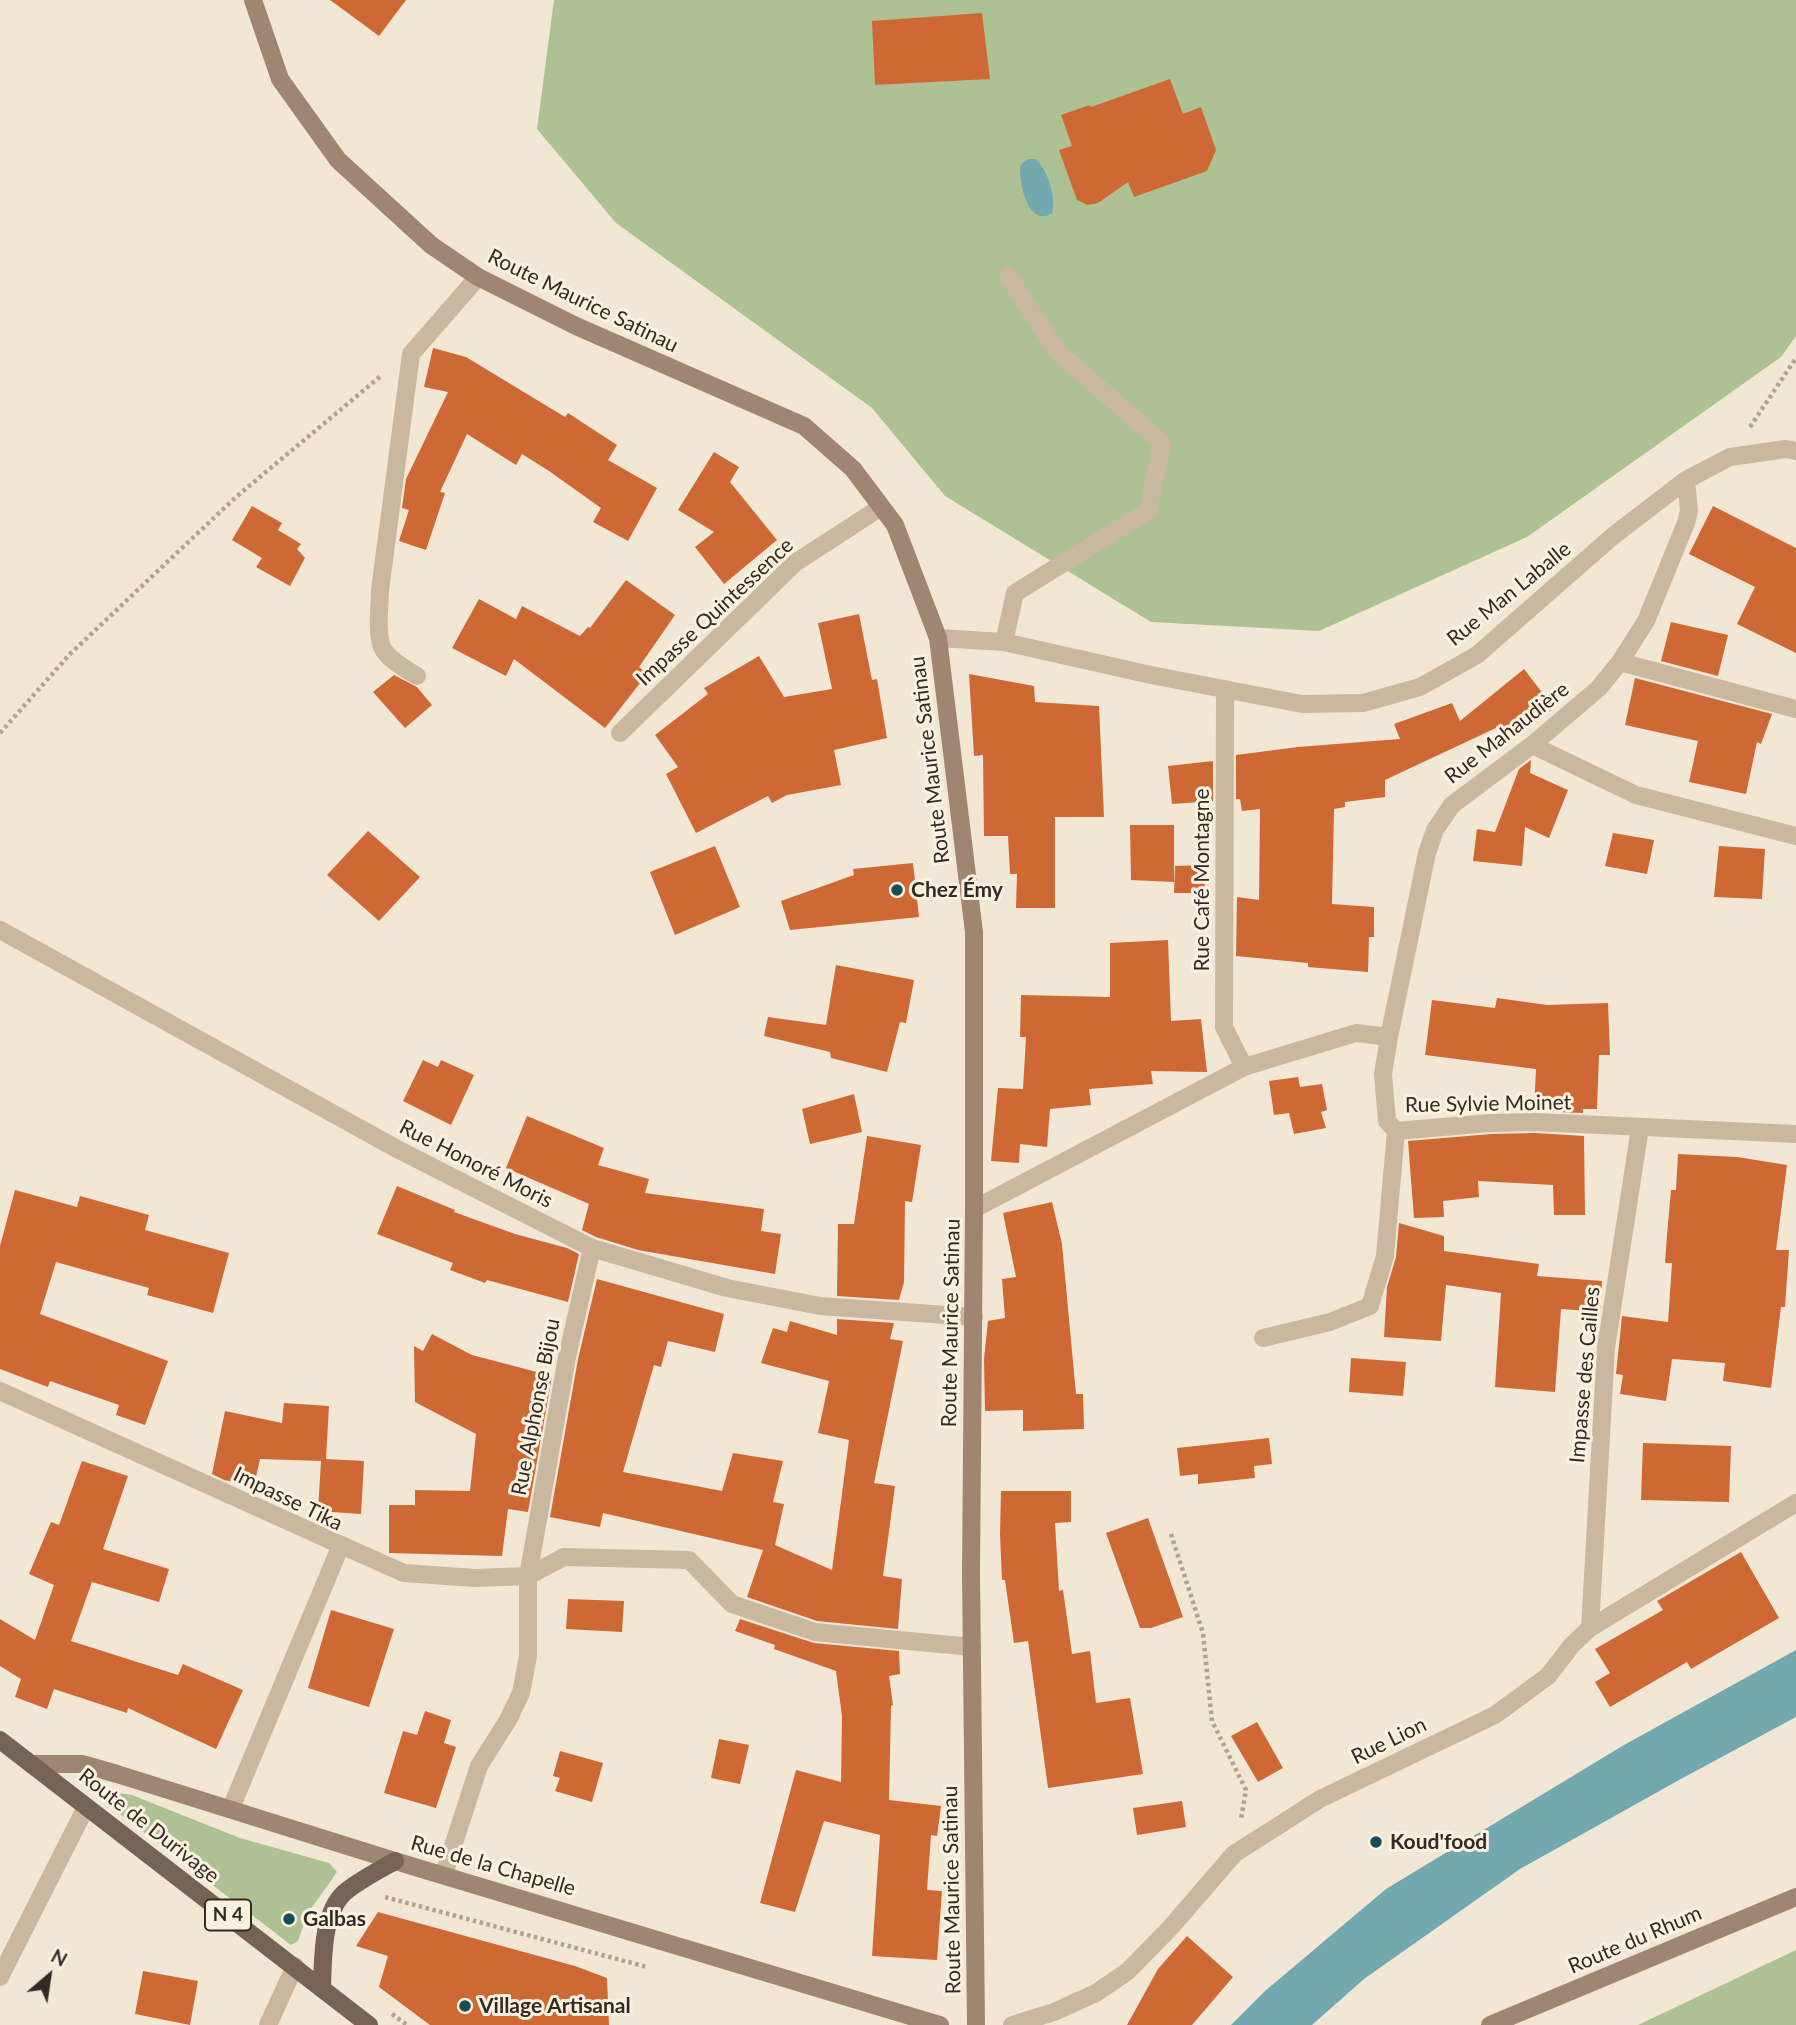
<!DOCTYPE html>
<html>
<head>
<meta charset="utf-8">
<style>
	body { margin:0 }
	#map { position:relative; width:1796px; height:2025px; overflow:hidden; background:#f2e7d5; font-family:Lato,sans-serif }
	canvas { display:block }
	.north { position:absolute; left:14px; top:1941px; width:70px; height:70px; -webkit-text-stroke:5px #faf1e1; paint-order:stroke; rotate:29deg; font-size:19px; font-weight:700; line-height:28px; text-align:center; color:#342a24 }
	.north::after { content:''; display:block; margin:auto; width:24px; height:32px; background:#342a24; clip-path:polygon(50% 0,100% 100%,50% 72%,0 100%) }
</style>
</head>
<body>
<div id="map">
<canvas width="1796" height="2025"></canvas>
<div class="north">N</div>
</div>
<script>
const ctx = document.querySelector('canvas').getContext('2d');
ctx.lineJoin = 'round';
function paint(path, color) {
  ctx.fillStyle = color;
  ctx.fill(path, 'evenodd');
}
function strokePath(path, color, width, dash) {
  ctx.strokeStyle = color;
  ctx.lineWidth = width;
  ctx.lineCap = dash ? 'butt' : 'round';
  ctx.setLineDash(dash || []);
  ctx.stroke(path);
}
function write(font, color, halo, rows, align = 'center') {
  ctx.font = font + ' Lato,sans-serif';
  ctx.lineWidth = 6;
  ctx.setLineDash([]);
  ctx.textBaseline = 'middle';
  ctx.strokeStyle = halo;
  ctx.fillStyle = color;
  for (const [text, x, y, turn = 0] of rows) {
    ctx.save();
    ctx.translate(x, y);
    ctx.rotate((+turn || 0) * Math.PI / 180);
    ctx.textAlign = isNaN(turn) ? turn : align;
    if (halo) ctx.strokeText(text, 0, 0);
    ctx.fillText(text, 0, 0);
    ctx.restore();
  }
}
paint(new Path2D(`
	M 554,0 L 1796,0 L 1796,336 L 1781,357 L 1527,537 L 1319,631 L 1151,622 L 945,496 L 872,408 L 616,223 L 537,129 Z
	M 111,1792 L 132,1795 L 240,1838 L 329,1863 L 337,1872 L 308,1913 L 298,1941 L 291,1945 L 116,1811 L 108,1798 Z
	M 1796,1950 L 1796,2025 L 1638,2025 Z`), '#aec194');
paint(new Path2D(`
	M 1035,159 C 1047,167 1057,199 1052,213 C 1026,231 1017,171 1021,165 C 1024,159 1030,159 1035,159 Z
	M 1796,1650 L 1796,1717 L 1679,1780 L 1520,1869 L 1364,1979 L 1312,2025 L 1231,2025 L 1265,1991 L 1386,1889 L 1624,1745 Z`), '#72a8b0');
paint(new Path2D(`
	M 330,0 L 406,0 L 379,36 Z
	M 982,13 L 990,79 L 875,85 L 872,21 Z
	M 1170,79 L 1183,114 L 1201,107 L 1216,150 L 1207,171 L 1134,197 L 1128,182 L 1098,203 L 1088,205 L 1077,200 L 1059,150 L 1072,146 L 1061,115 L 1090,105 L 1091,107 Z
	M 433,348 L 466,357 L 565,417 L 568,413 L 617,445 L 608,460 L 657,488 L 628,541 L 593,522 L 601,508 L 549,471 L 522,454 L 516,465 L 467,434 L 440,492 L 445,493 L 426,550 L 399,541 L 409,510 L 402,508 L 406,479 L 448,392 L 424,387 Z
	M 714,452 L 739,467 L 730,482 L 777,540 L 724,584 L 695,547 L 714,532 L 678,510 Z
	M 252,506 L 282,523 L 278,530 L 301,544 L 297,549 L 305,558 L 290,586 L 256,567 L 262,558 L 232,540 Z
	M 1713,506 L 1796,548 L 1796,653 L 1737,624 L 1755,587 L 1689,554 Z
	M 626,580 L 675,615 L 639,667 L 647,674 L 605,728 L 514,659 L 506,676 L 452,648 L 479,599 L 516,619 L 522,606 L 580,636 L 588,627 L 590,628 Z
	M 859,614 L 872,680 L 877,679 L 887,738 L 834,750 L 841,785 L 787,795 L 772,803 L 768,796 L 696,833 L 666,774 L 678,767 L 655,735 L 708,694 L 704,688 L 759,656 L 784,697 L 832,689 L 818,623 Z
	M 1671,622 L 1728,635 L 1718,676 L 1661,661 Z
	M 1524,669 L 1554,708 L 1510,742 L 1498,727 L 1385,780 L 1385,797 L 1345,802 L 1345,807 L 1334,809 L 1332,904 L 1374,907 L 1374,937 L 1369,937 L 1368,972 L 1308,967 L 1308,963 L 1236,956 L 1237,897 L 1259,900 L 1260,809 L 1242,811 L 1240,799 L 1236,799 L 1236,755 L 1298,747 L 1400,739 L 1394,724 L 1452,703 L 1460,721 Z
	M 969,674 L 1034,686 L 1035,702 L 1099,706 L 1104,817 L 1055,817 L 1055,908 L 1016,908 L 1017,874 L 1010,874 L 1008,836 L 984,836 L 983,755 L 974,756 Z
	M 394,675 L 417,687 L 432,705 L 405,728 L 373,692 Z
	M 1635,678 L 1772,714 L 1761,744 L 1757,742 L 1746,794 L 1689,782 L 1698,741 L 1625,725 Z
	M 1531,760 L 1530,773 L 1568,790 L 1549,838 L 1525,827 L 1522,866 L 1473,861 L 1477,829 L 1495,832 L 1519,769 Z
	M 1213,761 L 1213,801 L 1172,804 L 1168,766 Z
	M 1130,825 L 1174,825 L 1174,882 L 1131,880 Z
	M 368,831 L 420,877 L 379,921 L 327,875 Z
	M 1613,833 L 1654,840 L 1647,874 L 1605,866 Z
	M 715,846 L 740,907 L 675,935 L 650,872 Z
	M 1719,846 L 1765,849 L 1762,899 L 1714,897 Z
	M 913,863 L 919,917 L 790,930 L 781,901 L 854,875 L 853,869 Z
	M 1204,865 L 1205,893 L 1174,893 L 1175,866 Z
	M 1168,940 L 1171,1021 L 1201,1019 L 1207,1072 L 1151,1071 L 1153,1084 L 1089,1089 L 1091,1105 L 1050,1109 L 1047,1147 L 1020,1144 L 1019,1163 L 991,1161 L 998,1088 L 1023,1089 L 1026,1037 L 1020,1037 L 1021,995 L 1110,997 L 1110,943 Z
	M 836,965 L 914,980 L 906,1023 L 900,1022 L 887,1072 L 831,1058 L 830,1052 L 764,1036 L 768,1017 L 826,1025 Z
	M 1497,998 L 1547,1005 L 1608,1003 L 1610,1055 L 1599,1055 L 1597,1109 L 1583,1109 L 1583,1113 L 1534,1111 L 1536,1069 L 1425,1055 L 1432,1000 L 1495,1008 Z
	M 423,1060 L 438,1067 L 441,1060 L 474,1075 L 451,1125 L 403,1101 Z
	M 1298,1077 L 1300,1087 L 1322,1084 L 1327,1110 L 1321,1112 L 1326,1128 L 1294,1134 L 1289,1113 L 1274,1115 L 1269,1081 Z
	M 854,1094 L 862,1132 L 810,1144 L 802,1109 Z
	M 527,1116 L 604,1148 L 598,1165 L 649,1179 L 645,1193 L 764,1209 L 761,1231 L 781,1234 L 775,1274 L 638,1250 L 596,1237 L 582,1230 L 589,1204 L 506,1168 Z
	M 1535,1133 L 1584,1136 L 1585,1215 L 1554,1215 L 1553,1185 L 1478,1181 L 1479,1197 L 1443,1201 L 1444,1217 L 1414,1218 L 1408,1141 L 1491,1134 Z
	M 867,1136 L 921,1145 L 912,1202 L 905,1201 L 904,1282 L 899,1300 L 837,1296 L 838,1224 L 854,1224 Z
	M 1678,1154 L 1737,1157 L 1787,1165 L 1776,1250 L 1789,1250 L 1785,1307 L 1781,1307 L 1771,1388 L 1723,1381 L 1725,1363 L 1672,1359 L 1666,1401 L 1620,1394 L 1623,1375 L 1616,1374 L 1622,1316 L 1668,1322 L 1672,1263 L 1665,1263 L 1667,1235 L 1671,1190 L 1676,1190 Z
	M 397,1186 L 455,1210 L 454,1212 L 515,1234 L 567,1248 L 579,1254 L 568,1302 L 487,1280 L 485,1283 L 450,1270 L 453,1263 L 377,1234 Z
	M 15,1190 L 77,1207 L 80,1196 L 149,1215 L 145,1230 L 229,1253 L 213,1313 L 147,1295 L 149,1288 L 56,1262 L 40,1314 L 168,1361 L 145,1425 L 116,1415 L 119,1405 L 50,1381 L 48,1387 L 0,1369 L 0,1246 Z
	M 1052,1202 L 1062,1244 L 1076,1394 L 1083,1394 L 1084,1429 L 1023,1431 L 1023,1410 L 985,1411 L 984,1359 L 988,1321 L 1005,1318 L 1002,1279 L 1016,1277 L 1003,1213 Z
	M 1399,1223 L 1444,1236 L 1444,1251 L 1539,1264 L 1537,1276 L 1602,1281 L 1600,1312 L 1561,1309 L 1555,1392 L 1495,1387 L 1501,1293 L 1446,1285 L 1441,1341 L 1384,1337 L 1387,1287 L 1396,1257 Z
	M 597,1279 L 724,1314 L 715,1352 L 668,1341 L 661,1367 L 654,1365 L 623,1472 L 722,1491 L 733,1453 L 783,1461 L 773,1502 L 784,1504 L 775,1545 L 832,1570 L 849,1440 L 818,1433 L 829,1381 L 761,1363 L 773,1328 L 787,1332 L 790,1321 L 837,1335 L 837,1319 L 894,1323 L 890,1339 L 903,1341 L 874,1483 L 895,1486 L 883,1576 L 902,1579 L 898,1629 L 817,1621 L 747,1597 L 763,1550 L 603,1513 L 600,1527 L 550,1517 L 578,1359 Z
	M 432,1334 L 472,1355 L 552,1376 L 528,1512 L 508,1509 L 502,1556 L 389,1553 L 389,1505 L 415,1505 L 415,1490 L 470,1491 L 476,1434 L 415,1402 L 414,1346 L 423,1351 Z
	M 1351,1358 L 1406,1362 L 1403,1396 L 1349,1392 Z
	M 284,1403 L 329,1406 L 326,1459 L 364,1461 L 361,1514 L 318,1511 L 321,1461 L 260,1459 L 254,1486 L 224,1480 L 212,1474 L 225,1411 L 282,1423 Z
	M 1269,1438 L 1272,1464 L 1254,1466 L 1255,1478 L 1198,1484 L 1198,1474 L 1180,1476 L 1177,1448 Z
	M 1643,1443 L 1731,1446 L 1729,1502 L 1641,1500 Z
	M 82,1461 L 128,1476 L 103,1549 L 169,1569 L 159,1602 L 92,1582 L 71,1641 L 178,1675 L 183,1664 L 243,1690 L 216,1749 L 128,1708 L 127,1713 L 54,1689 L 47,1709 L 15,1697 L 21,1679 L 0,1666 L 0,1619 L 35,1640 L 54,1585 L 29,1574 L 51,1522 L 59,1525 Z
	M 1001,1491 L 1071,1491 L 1071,1522 L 1055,1523 L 1059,1591 L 1063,1590 L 1072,1654 L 1090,1651 L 1096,1703 L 1130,1698 L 1143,1774 L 1048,1788 L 1028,1641 L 1014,1643 L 1005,1580 L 1002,1580 L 1000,1535 Z
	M 1148,1518 L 1183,1617 L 1151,1628 L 1140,1628 L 1106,1533 Z
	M 1741,1552 L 1779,1618 L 1691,1669 L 1687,1662 L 1610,1707 L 1595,1682 L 1610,1673 L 1595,1649 L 1663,1610 L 1657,1601 Z
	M 568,1599 L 624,1601 L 622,1632 L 566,1629 Z
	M 331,1610 L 394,1629 L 369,1707 L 308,1688 Z
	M 740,1619 L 814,1643 L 899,1651 L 900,1674 L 889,1676 L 893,1705 L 891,1706 L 889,1800 L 941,1806 L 937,1836 L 931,1835 L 927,1890 L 942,1891 L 937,1960 L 872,1956 L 880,1835 L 824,1821 L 795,1912 L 760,1903 L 796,1770 L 841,1782 L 842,1716 L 836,1671 L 774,1649 L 775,1645 L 735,1631 Z
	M 425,1711 L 451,1720 L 444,1743 L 456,1747 L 436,1808 L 384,1793 L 403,1731 L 417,1735 Z
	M 1257,1722 L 1283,1768 L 1258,1782 L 1231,1736 Z
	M 719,1739 L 749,1745 L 740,1784 L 711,1778 Z
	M 560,1751 L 603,1763 L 592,1802 L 555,1791 L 560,1778 L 553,1776 Z
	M 1182,1801 L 1186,1827 L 1137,1835 L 1133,1808 Z
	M 378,1912 L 575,1966 L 607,1978 L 609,2025 L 430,2025 L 379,1987 L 388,1956 L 356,1946 Z
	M 1187,1936 L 1233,1977 L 1192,2025 L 1127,2025 L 1158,1969 Z
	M 143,1971 L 198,1981 L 190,2025 L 135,2014 Z`), '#ce6936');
strokePath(new Path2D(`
	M 1750,427 L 1796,358
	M 0,733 L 70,654 L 236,497 L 382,375
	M 1171,1534 L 1203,1633 L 1212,1721 L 1246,1790 L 1241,1819
	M 385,1897 L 647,1967
	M 392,2014 L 407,2025`), '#b6a18b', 4.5, [3.5, 3.5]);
strokePath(new Path2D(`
	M 1263,1338 L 1330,1322 L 1370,1306 L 1385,1256 L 1396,1131
	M 341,1545 L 404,1573 L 475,1578 L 528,1576 L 564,1557 L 689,1560 L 732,1604 L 815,1632 L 972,1647
	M 0,1977 L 86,1807
	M 268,2025 L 295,1966`), '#cab7a0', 18);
strokePath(new Path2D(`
	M 938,638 L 1004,642 L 1151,675 L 1302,704 L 1363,703 L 1420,687 L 1477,655 L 1613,536 L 1686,480 L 1730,457 L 1786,449 L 1796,451
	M 1004,642 L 1015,593 L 1148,511 L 1162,443 L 1057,351 L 1008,276
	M 1620,662 L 1796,709
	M 417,676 C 406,669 387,659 382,647 C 376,630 380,607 380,590 L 411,354 L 478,277
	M 1225,689 L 1224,1027 L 1244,1067
	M 620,733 L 795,563 L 881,507
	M 1532,745 L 1636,795 L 1796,836
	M 0,930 L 399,1150 L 592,1248 L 727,1288 L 820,1306 L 974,1317
	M 1389,1037 L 1427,853 L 1435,830 L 1452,805 L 1532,745 L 1599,688 L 1620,662 L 1646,621 L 1686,523 L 1689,511 L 1686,480
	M 974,1209 L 1244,1067 L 1356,1033 L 1389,1037 L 1383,1074 L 1387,1121 L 1396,1131 L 1490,1123 L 1535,1122 L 1796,1134
	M 0,1391 L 341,1545 L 231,1808
	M 1590,1628 L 1606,1348 L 1640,1128
	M 444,1874 L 479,1766 L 508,1720 L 521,1693 L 528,1656 L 528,1576 L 567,1357 L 592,1248
	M 1012,2025 L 1054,2012 L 1096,1993 L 1128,1971 L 1171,1927 L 1234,1854 L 1320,1799 L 1495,1715 L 1548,1676 L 1572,1645 L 1590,1628 L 1796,1503`), '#cab7a0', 18);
strokePath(new Path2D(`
	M 253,0 L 280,79 L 338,160 L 431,245 L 478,277 L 576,326 L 804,426 L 853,469 L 895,525 L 938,638 L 974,932 L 974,1209 L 971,1573 L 976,2025
	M 31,1764 L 82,1764 L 117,1774 L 395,1861 L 940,2025
	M 1490,2025 L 1796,1897`), '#9e8672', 18);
strokePath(new Path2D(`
	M 0,1740 L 369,2025
	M 322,1988 C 323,1959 322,1914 344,1893 C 359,1880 378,1871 395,1861`), '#776354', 18);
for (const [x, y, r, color] of [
	[897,890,7,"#174d57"],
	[1376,1842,7,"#174d57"],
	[289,1919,7,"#174d57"],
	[465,2006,7,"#174d57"]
]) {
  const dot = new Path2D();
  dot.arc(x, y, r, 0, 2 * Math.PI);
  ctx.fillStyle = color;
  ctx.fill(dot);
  strokePath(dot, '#faf1e1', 2.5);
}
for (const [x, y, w] of [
	[228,1915,46]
]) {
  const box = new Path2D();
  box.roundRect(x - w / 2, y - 15.5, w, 31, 5);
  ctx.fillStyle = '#faf1e1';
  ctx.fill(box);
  strokePath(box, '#342a24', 2);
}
write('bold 19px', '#342a24', null, [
	["N 4",228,1915]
]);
write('21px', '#342a24', '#faf1e1', [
	["Route Maurice Satinau",583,301,26],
	["Rue Man Laballe",1509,594,-39],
	["Impasse Quintessence",715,612,-43],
	["Rue Mahaudière",1507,733,-38],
	["Route Maurice Satinau",930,760,-97],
	["Rue Café Montagne",1202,880,-90],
	["Rue Sylvie Moinet",1488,1104,-1],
	["Rue Honoré Moris",476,1164,27],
	["Route Maurice Satinau",951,1323,-89],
	["Impasse des Cailles",1585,1375,-85],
	["Rue Alphonse Bijou",536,1407,-79],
	["Impasse Tika",288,1499,26],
	["Rue Lion",1389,1741,-26],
	["Route de Durivage",149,1826,38],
	["Rue de la Chapelle",493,1866,16],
	["Route Maurice Satinau",952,1890,-91],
	["Route du Rhum",1635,1940,-23]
]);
write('bold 21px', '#342a24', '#faf1e1', [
	["Chez Émy",911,890],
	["Koud'food",1390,1842],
	["Galbas",303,1919],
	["Village Artisanal",479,2006]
], 'left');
</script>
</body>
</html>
